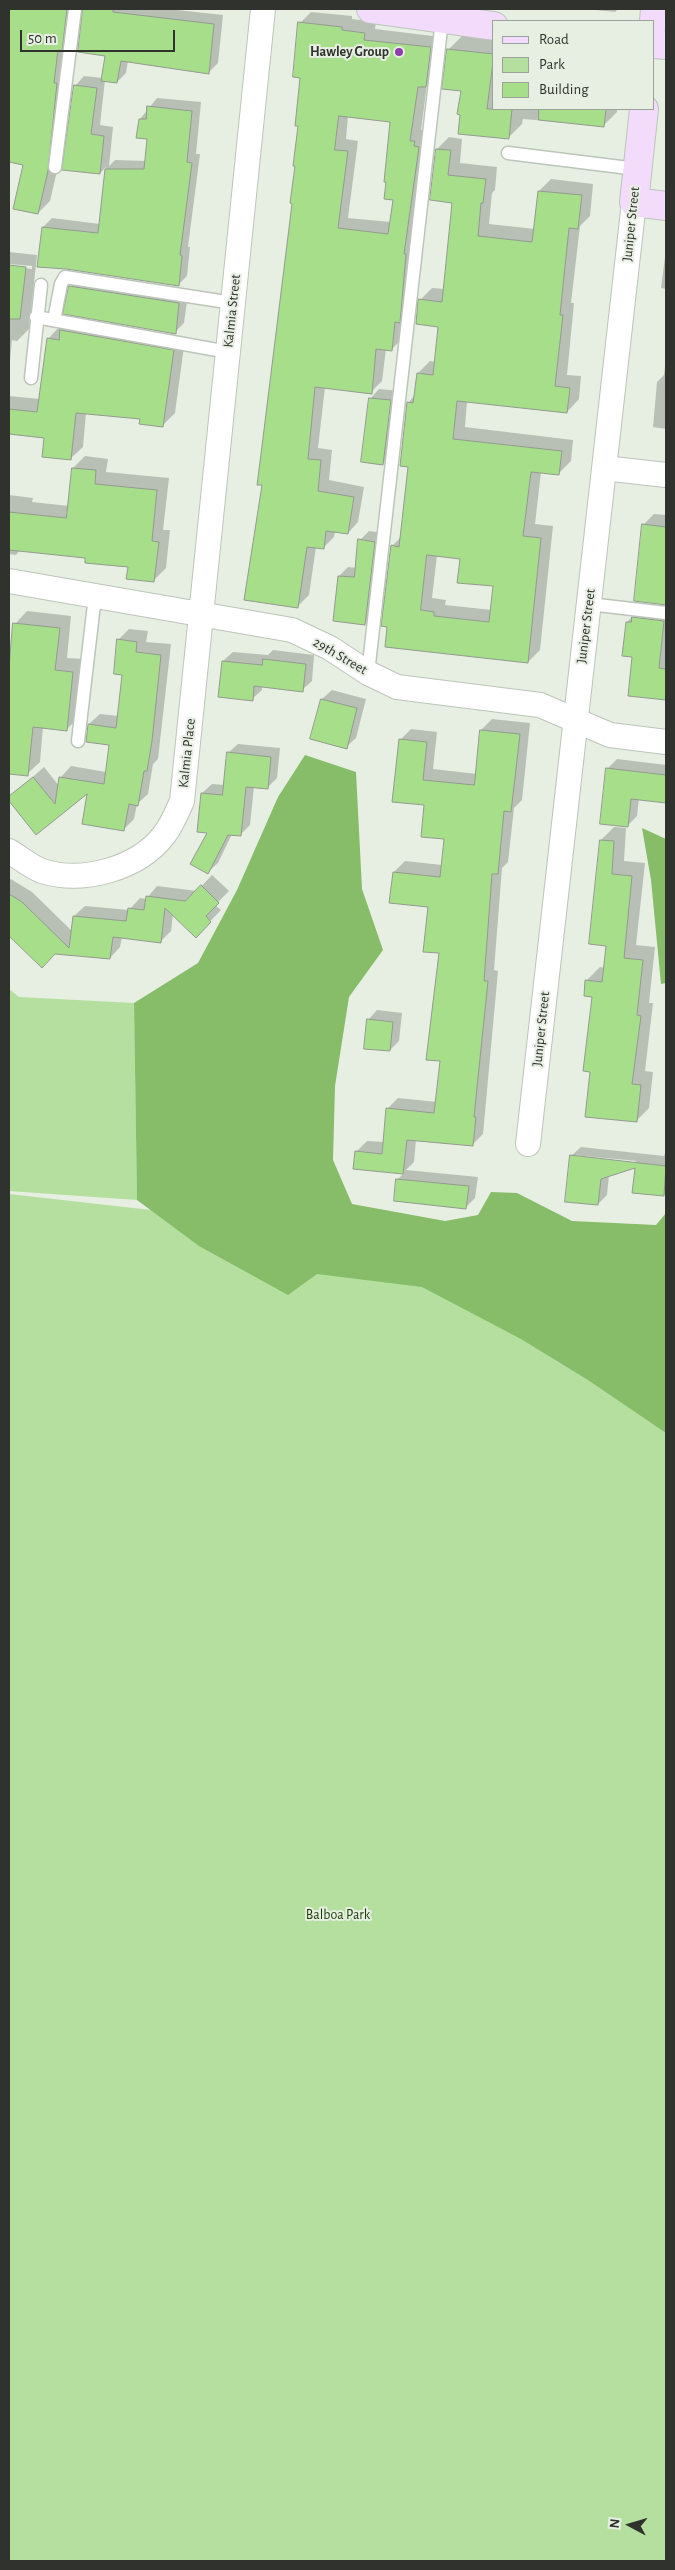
<!DOCTYPE html>
<html>
<head>
<meta charset="utf-8">
<style>
	body { margin:0 }
	#map { position:relative; width:675px; height:2570px; overflow:hidden; background:#e7efe3; font-family:"Alegreya Sans",sans-serif }
	canvas { display:block }
	.frame { position:absolute; inset:0; border:10px solid #2f322d; pointer-events:none }
	.legend { position:absolute; left:492px; top:20px; width:162px; height:90px; box-sizing:border-box; background:#e7efe3; border:1px solid #9da39a; margin:0; padding:6px 9px; list-style:none; font-size:15px; color:#2f322d }
	.legend li { display:flex; align-items:center; gap:10px; height:25px }
	.legend b { width:25px; border:1px solid #9da39a }
	.north { position:absolute; left:605px; top:2500px; width:50px; height:50px; -webkit-text-stroke:4px #e7efe3; paint-order:stroke; rotate:276deg; font-size:14px; font-weight:700; line-height:20px; text-align:center; color:#2f322d }
	.north::after { content:''; display:block; margin:auto; width:18px; height:22px; background:#2f322d; clip-path:polygon(50% 0,100% 100%,50% 72%,0 100%) }
	.scale { position:absolute; left:20px; top:30px; width:155px; height:22px; box-sizing:border-box; border:2px solid #2f322d; border-top:0; padding-left:6px; font-size:15px; line-height:18px; white-space:nowrap; color:#2f322d; -webkit-text-stroke:4px #e7efe3; paint-order:stroke }
</style>
</head>
<body>
<div id="map">
<canvas width="675" height="2570"></canvas>
<div class="frame"></div>
<ul class="legend">
<li><b style="height:6px;background:#f2dbfb"></b>Road</li>
<li><b style="height:14px;background:#b4df9e"></b>Park</li>
<li><b style="height:14px;background:#a7de8a"></b>Building</li>
</ul>
<div class="north">N</div>
<div class="scale">50 m</div>
</div>
<script>
const ctx = document.querySelector('canvas').getContext('2d');
ctx.lineJoin = 'round';
function paint(path, color) {
  ctx.fillStyle = color;
  ctx.fill(path, 'evenodd');
}
function strokePath(path, color, width, dash) {
  ctx.strokeStyle = color;
  ctx.lineWidth = width;
  ctx.lineCap = dash ? 'butt' : 'round';
  ctx.setLineDash(dash || []);
  ctx.stroke(path);
}
function write(font, color, halo, rows, align = 'center') {
  ctx.font = font + ' "Alegreya Sans",sans-serif';
  ctx.lineWidth = 4;
  ctx.setLineDash([]);
  ctx.textBaseline = 'middle';
  ctx.strokeStyle = halo;
  ctx.fillStyle = color;
  for (const [text, x, y, turn = 0] of rows) {
    ctx.save();
    ctx.translate(x, y);
    ctx.rotate((+turn || 0) * Math.PI / 180);
    ctx.textAlign = isNaN(turn) ? turn : align;
    if (halo) ctx.strokeText(text, 0, 0);
    ctx.fillText(text, 0, 0);
    ctx.restore();
  }
}
paint(new Path2D(`
	M 9,989 L 19,997 L 134,1003 L 137,1200 L 9,1191 Z
	M 9,1194 L 666,1268 L 666,2561 L 9,2561 Z`), '#b4df9e');
paint(new Path2D(`
	M 305,755 L 356,772 L 362,889 L 383,950 L 349,997 L 335,1086 L 333,1160 L 352,1204 L 445,1221 L 478,1215 L 491,1192 L 517,1193 L 572,1221 L 656,1225 L 666,1213 L 666,1433 L 588,1380 L 521,1339 L 422,1287 L 317,1274 L 288,1295 L 199,1246 L 137,1200 L 134,1003 L 198,963 L 237,890 L 278,797 Z
	M 642,828 L 666,839 L 666,983 L 661,984 L 651,880 Z`), '#87bc69');
paint(new Path2D(`
	M 9,9 L 77,9 L 60,158 L 50,201 L 38,213 L 24,164 L 9,162 Z
	M 83,9 L 168,9 L 223,15 L 218,63 L 208,73 L 128,61 L 126,73 L 117,82 L 105,80 L 100,125 L 113,127 L 109,166 L 115,160 L 146,161 L 149,138 L 140,119 L 157,98 L 201,102 L 196,154 L 200,154 L 188,247 L 190,247 L 187,276 L 178,285 L 43,227 L 52,218 L 100,224 L 106,167 L 100,173 L 75,86 L 84,76 L 103,78 L 107,55 L 79,51 Z
	M 585,9 L 618,9 L 615,12 Z
	M 311,12 L 352,16 L 352,19 L 376,22 L 375,29 L 441,37 L 437,75 L 427,84 L 421,130 L 425,130 L 403,338 L 392,349 L 386,349 L 382,381 L 371,392 L 325,387 L 318,448 L 332,450 L 329,480 L 364,487 L 358,522 L 348,533 L 335,531 L 334,537 L 323,548 L 316,547 L 309,595 L 298,606 L 264,484 L 294,203 L 302,77 L 300,23 ZM 348,116 L 392,121 L 394,198 L 391,222 L 348,218 L 358,141 L 346,139 Z
	M 462,36 L 494,39 L 494,109 L 617,109 L 617,112 L 603,126 L 523,119 L 522,124 L 508,138 L 462,90 L 448,50 Z
	M 449,137 L 462,139 L 460,163 L 497,167 L 495,190 L 492,193 L 489,224 L 535,229 L 539,191 L 551,179 L 593,184 L 590,216 L 580,226 L 571,303 L 574,303 L 567,375 L 581,376 L 579,399 L 567,412 L 467,401 L 465,427 L 573,440 L 571,461 L 559,473 L 541,472 L 535,524 L 553,526 L 540,650 L 528,662 L 386,646 L 392,546 L 401,537 L 409,466 L 408,403 L 415,395 L 418,373 L 430,361 L 436,362 L 440,326 L 420,300 L 432,288 L 445,289 L 454,202 L 437,149 ZM 437,555 L 461,558 L 494,585 L 492,610 L 445,605 L 446,600 L 432,598 Z
	M 666,249 L 666,289 L 661,288 Z
	M 9,252 L 37,255 L 29,329 L 17,341 L 12,340 L 9,371 L 9,266 L 32,269 L 32,266 L 9,264 Z
	M 79,278 L 188,294 L 184,323 L 175,332 L 70,287 Z
	M 60,326 L 185,339 L 175,413 L 163,425 L 141,418 L 86,413 L 83,447 L 70,459 L 46,436 L 9,433 L 9,396 L 40,399 L 48,339 Z
	M 666,357 L 666,429 L 653,427 L 657,382 L 664,375 Z
	M 379,389 L 400,391 L 392,454 L 383,463 L 370,399 Z
	M 85,456 L 108,459 L 106,472 L 169,478 L 163,530 L 170,530 L 166,568 L 154,580 L 129,566 L 87,557 L 20,550 L 16,555 L 9,554 L 9,495 L 33,498 L 32,502 L 69,506 L 73,468 Z
	M 654,514 L 666,515 L 666,604 L 635,600 L 643,525 Z
	M 369,531 L 383,533 L 374,614 L 365,623 L 339,576 L 348,567 L 357,568 L 360,540 Z
	M 666,609 L 666,699 L 629,695 L 633,656 L 627,622 L 638,611 Z
	M 27,611 L 71,616 L 67,658 L 85,659 L 79,717 L 66,730 L 43,727 L 40,762 L 27,774 L 9,772 L 9,679 L 15,624 Z
	M 129,629 L 148,631 L 146,642 L 171,644 L 158,759 L 153,764 L 148,794 L 137,804 L 134,819 L 124,829 L 88,791 L 36,833 L 9,798 L 44,767 L 59,786 L 61,777 L 71,766 L 106,772 L 110,744 L 89,724 L 100,714 L 118,716 L 123,674 L 118,640 Z
	M 273,650 L 314,655 L 312,681 L 302,690 L 262,686 L 262,690 L 252,699 L 223,661 L 233,652 L 268,655 Z
	M 332,690 L 366,699 L 356,738 L 346,747 L 322,699 Z
	M 492,719 L 530,723 L 522,800 L 514,808 L 508,862 L 502,868 L 494,970 L 498,971 L 483,1134 L 472,1145 L 416,1140 L 414,1162 L 406,1170 L 478,1177 L 475,1198 L 466,1207 L 398,1179 L 404,1173 L 354,1168 L 356,1152 L 367,1141 L 384,1142 L 387,1109 L 398,1098 L 437,1102 L 441,1060 L 441,952 L 429,906 L 394,872 L 405,861 L 442,865 L 445,838 L 425,804 L 400,740 L 411,729 L 437,732 L 433,769 L 477,774 L 481,730 Z
	M 238,744 L 280,748 L 277,778 L 267,788 L 254,786 L 250,825 L 240,835 L 232,834 L 218,863 L 208,872 L 209,832 L 202,793 L 212,784 L 225,785 L 228,753 Z
	M 617,759 L 666,765 L 666,802 L 639,798 L 637,816 L 628,825 L 607,769 Z
	M 614,827 L 626,828 L 624,861 L 645,863 L 636,945 L 655,947 L 649,1003 L 653,1003 L 645,1071 L 653,1072 L 649,1108 L 636,1121 L 591,1071 L 594,996 L 587,980 L 600,967 L 605,968 L 608,945 L 601,840 Z
	M 212,875 L 229,891 L 215,905 L 221,910 L 196,936 L 173,914 L 171,931 L 161,941 L 122,937 L 120,947 L 110,958 L 55,952 L 42,966 L 9,934 L 9,878 L 32,892 L 72,931 L 74,916 L 85,906 L 129,910 L 140,898 L 146,899 L 157,886 L 197,891 Z
	M 377,1010 L 402,1013 L 399,1041 L 390,1050 L 368,1020 Z
	M 581,1147 L 664,1156 L 666,1151 L 666,1192 L 664,1195 L 636,1166 L 609,1175 L 607,1195 L 598,1204 L 571,1156 ZM 573,1155 L 637,1161 L 632,1163 L 573,1157 Z`), '#0003');
const building = new Path2D(`
	M 9,9 L 67,9 L 62,51 L 58,50 L 54,83 L 57,83 L 48,171 L 38,214 L 13,209 L 23,165 L 9,162 Z
	M 83,9 L 113,9 L 113,12 L 214,24 L 209,74 L 121,61 L 117,83 L 101,81 L 105,56 L 78,52 Z
	M 298,22 L 342,27 L 342,30 L 365,33 L 364,40 L 431,47 L 426,87 L 418,87 L 410,141 L 415,141 L 414,146 L 419,147 L 404,254 L 406,254 L 400,323 L 395,322 L 392,351 L 376,349 L 372,394 L 315,387 L 308,459 L 321,460 L 318,491 L 354,497 L 348,534 L 326,531 L 324,549 L 307,547 L 298,608 L 244,600 L 262,485 L 257,485 L 261,454 L 292,204 L 290,203 L 295,166 L 293,166 L 298,126 L 295,126 L 300,78 L 293,77 ZM 339,116 L 390,122 L 384,182 L 386,182 L 384,199 L 393,200 L 388,234 L 338,228 L 348,151 L 335,150 Z
	M 447,49 L 494,54 L 487,109 L 512,109 L 509,139 L 458,134 L 460,115 L 457,114 L 461,91 L 442,89 Z
	M 74,85 L 97,88 L 91,134 L 104,136 L 100,174 L 62,170 Z
	M 147,106 L 192,111 L 187,162 L 192,163 L 180,255 L 182,256 L 179,286 L 66,269 L 37,267 L 42,227 L 98,233 L 105,169 L 144,169 L 147,139 L 136,138 L 139,119 L 146,119 Z
	M 539,109 L 606,109 L 604,127 L 539,120 Z
	M 436,149 L 451,150 L 448,175 L 486,179 L 483,203 L 481,203 L 478,236 L 532,242 L 538,191 L 582,195 L 578,229 L 569,228 L 560,315 L 563,315 L 555,386 L 570,388 L 567,413 L 457,401 L 453,439 L 562,451 L 559,475 L 531,472 L 523,536 L 541,538 L 528,663 L 385,647 L 387,627 L 381,626 L 391,545 L 399,547 L 408,467 L 400,466 L 407,402 L 413,403 L 417,373 L 433,375 L 438,327 L 416,324 L 418,299 L 442,302 L 452,203 L 430,200 ZM 427,555 L 460,559 L 457,583 L 493,586 L 489,622 L 434,616 L 434,612 L 421,610 Z
	M 9,265 L 26,267 L 20,319 L 9,319 Z
	M 69,286 L 179,303 L 176,334 L 63,314 Z
	M 60,330 L 174,350 L 163,427 L 139,424 L 140,419 L 76,413 L 71,460 L 42,457 L 44,438 L 9,434 L 9,409 L 37,412 L 47,338 L 59,340 Z
	M 369,398 L 391,400 L 383,465 L 361,462 Z
	M 72,468 L 96,470 L 95,484 L 157,490 L 152,541 L 159,542 L 154,582 L 126,579 L 128,567 L 85,563 L 85,558 L 9,550 L 9,512 L 66,518 Z
	M 642,524 L 666,527 L 666,605 L 634,601 Z
	M 358,539 L 375,542 L 365,625 L 333,621 L 338,576 L 354,577 Z
	M 632,617 L 664,621 L 659,668 L 666,669 L 666,700 L 628,696 L 632,657 L 622,656 L 626,622 L 631,622 Z
	M 13,623 L 60,628 L 55,670 L 73,672 L 67,731 L 33,727 L 28,776 L 9,774 L 9,668 Z
	M 117,639 L 137,642 L 136,652 L 161,655 L 152,741 L 147,771 L 144,771 L 138,806 L 129,804 L 124,831 L 82,824 L 87,794 L 36,835 L 9,801 L 9,796 L 33,777 L 55,804 L 59,777 L 104,784 L 109,745 L 86,742 L 88,724 L 116,728 L 122,675 L 114,674 Z
	M 263,659 L 306,664 L 303,692 L 254,686 L 253,701 L 218,697 L 222,661 L 262,665 Z
	M 321,699 L 357,708 L 347,749 L 310,739 Z
	M 480,730 L 520,734 L 511,812 L 504,811 L 498,874 L 492,874 L 484,981 L 488,981 L 474,1117 L 476,1117 L 473,1146 L 407,1140 L 403,1174 L 353,1169 L 355,1151 L 382,1154 L 386,1108 L 434,1113 L 440,1061 L 426,1060 L 439,953 L 423,952 L 428,907 L 389,903 L 393,872 L 440,877 L 444,839 L 421,837 L 424,805 L 392,802 L 399,739 L 427,742 L 423,780 L 474,785 Z
	M 227,752 L 271,757 L 268,789 L 246,787 L 241,836 L 228,835 L 208,874 L 190,864 L 207,833 L 197,832 L 201,793 L 222,795 Z
	M 606,768 L 666,775 L 666,803 L 631,799 L 628,827 L 600,824 Z
	M 600,840 L 614,841 L 612,874 L 632,876 L 624,958 L 643,960 L 637,1015 L 641,1016 L 632,1084 L 641,1085 L 637,1122 L 585,1117 L 590,1072 L 583,1071 L 592,997 L 584,996 L 585,980 L 602,982 L 606,946 L 589,944 Z
	M 201,885 L 219,903 L 206,916 L 211,922 L 196,938 L 165,908 L 161,943 L 113,937 L 110,959 L 55,954 L 42,968 L 9,936 L 9,894 L 22,902 L 69,948 L 73,916 L 126,921 L 128,908 L 144,910 L 146,896 L 185,901 Z
	M 367,1019 L 393,1022 L 390,1051 L 364,1049 Z
	M 570,1155 L 666,1166 L 664,1196 L 632,1193 L 635,1168 L 601,1179 L 598,1205 L 565,1202 Z
	M 396,1179 L 469,1186 L 466,1209 L 394,1201 Z`);
paint(building, '#a7de8a');
strokePath(building, '#929a8f', 1);
const lane = new Path2D(`
	M 508,153 L 637,169
	M 55,167 L 75,9
	M 36,317 L 228,352
	M 54,320 L 61,284 L 65,277 L 233,303
	M 31,378 L 41,285
	M 589,604 L 666,613
	M 368,673 L 442,20
	M 78,741 L 95,596`);
const street = new Path2D(`
	M 604,468 L 666,475
	M 9,581 L 292,630 L 330,648 L 368,673 L 397,687 L 540,705 L 610,735 L 666,742
	M 9,851 C 19,857 31,867 42,871 C 82,884 138,869 164,835 C 172,825 177,812 182,801 L 263,9
	M 528,1144 L 634,202`);
const secondary = new Path2D(`
	M 371,9 L 494,26
	M 654,21 L 655,9
	M 654,44 L 666,45
	M 644,109 L 634,202 L 666,206`);
strokePath(lane, '#bcc5b9', 15);
strokePath(street, '#bcc5b9', 26);
strokePath(secondary, '#bcc5b9', 30);
strokePath(lane, '#fff', 12);
strokePath(street, '#fff', 24);
strokePath(secondary, '#f2dbfb', 28);
for (const [x, y, r, color] of [
	[399,52,5,"#8e3dac"]
]) {
  const dot = new Path2D();
  dot.arc(x, y, r, 0, 2 * Math.PI);
  ctx.fillStyle = color;
  ctx.fill(dot);
  strokePath(dot, '#e7efe3', 2);
}
write('bold 14px', '#2f322d', '#e7efe3', [
	["Hawley Group",389,52]
], 'right');
write('14px', '#2f322d', '#e7efe3', [
	["Juniper Street",631,224,-84],
	["Kalmia Street",232,311,-84],
	["Juniper Street",586,626,-83],
	["29th Street",340,656,30],
	["Kalmia Place",187,753,-84],
	["Juniper Street",541,1029,-84]
]);
write('14px', '#1a3b00', '#e7efe3', [
	["Balboa Park",338,1915]
]);
</script>
</body>
</html>
